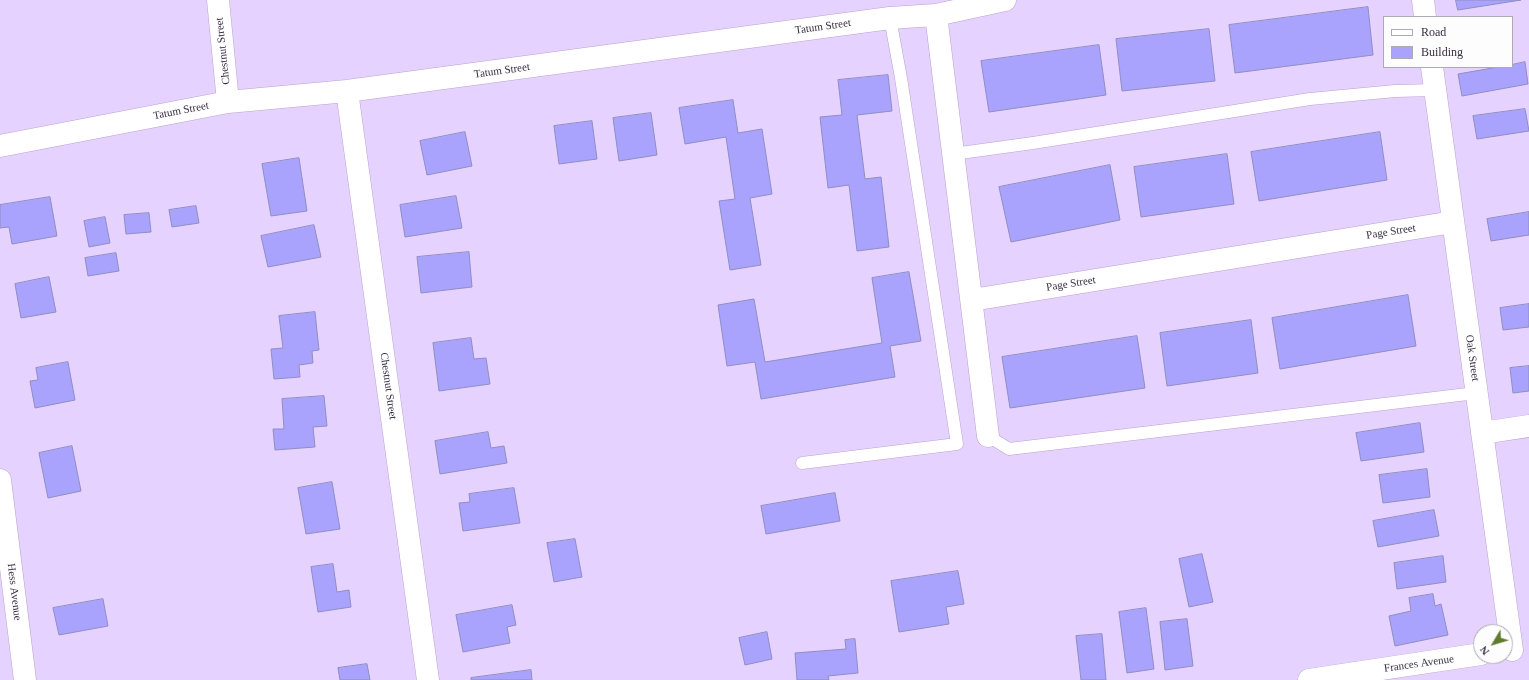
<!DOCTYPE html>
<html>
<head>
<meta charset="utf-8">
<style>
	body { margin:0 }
	#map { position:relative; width:1529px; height:680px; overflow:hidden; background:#e6d2fe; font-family:Georgia,serif }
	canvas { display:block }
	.legend { position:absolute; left:1383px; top:16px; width:130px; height:52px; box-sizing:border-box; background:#fdfdfd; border:1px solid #aeaab3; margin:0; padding:5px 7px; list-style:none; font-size:12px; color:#382e43 }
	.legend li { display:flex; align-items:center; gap:8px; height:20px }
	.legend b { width:20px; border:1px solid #aeaab3 }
	.north { position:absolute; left:1473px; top:624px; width:40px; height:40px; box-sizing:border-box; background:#fdfdfd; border:1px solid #aeaab3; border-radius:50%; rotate:232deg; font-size:11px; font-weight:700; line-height:16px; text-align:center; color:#382e43 }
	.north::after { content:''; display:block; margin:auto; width:14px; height:18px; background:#607b2e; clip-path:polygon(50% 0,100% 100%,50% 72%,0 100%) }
</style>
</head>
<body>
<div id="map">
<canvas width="1529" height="680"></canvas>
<ul class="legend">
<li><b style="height:5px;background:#fff"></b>Road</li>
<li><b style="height:11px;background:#a9a3fe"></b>Building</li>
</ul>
<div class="north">N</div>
</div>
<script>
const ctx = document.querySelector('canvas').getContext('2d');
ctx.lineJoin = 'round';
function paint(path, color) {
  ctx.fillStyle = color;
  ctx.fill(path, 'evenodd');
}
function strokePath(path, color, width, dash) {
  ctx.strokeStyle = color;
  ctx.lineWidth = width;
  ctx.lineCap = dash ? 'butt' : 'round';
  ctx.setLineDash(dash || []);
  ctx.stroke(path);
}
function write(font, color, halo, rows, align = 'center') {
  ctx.font = font + ' Georgia,serif';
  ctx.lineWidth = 3;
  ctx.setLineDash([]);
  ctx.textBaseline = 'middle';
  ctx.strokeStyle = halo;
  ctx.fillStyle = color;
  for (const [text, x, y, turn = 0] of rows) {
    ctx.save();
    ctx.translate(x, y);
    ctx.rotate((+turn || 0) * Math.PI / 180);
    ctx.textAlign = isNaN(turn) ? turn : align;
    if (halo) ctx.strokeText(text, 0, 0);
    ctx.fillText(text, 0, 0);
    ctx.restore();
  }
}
const building = new Path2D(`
	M 1456,0 L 1521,0 L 1458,10 Z
	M 1368,7 L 1373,55 L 1235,73 L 1229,25 Z
	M 1209,29 L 1215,81 L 1122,91 L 1116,39 Z
	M 1099,45 L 1106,95 L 989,112 L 981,61 Z
	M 1525,62 L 1528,84 L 1462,96 L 1458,74 L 1498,67 L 1512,67 L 1512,65 Z
	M 888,75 L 892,111 L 857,115 L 865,179 L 881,177 L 889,247 L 857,251 L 849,185 L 828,188 L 820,117 L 842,115 L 838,80 Z
	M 733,100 L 738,133 L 762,129 L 772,194 L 750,198 L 761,265 L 730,270 L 719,201 L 735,199 L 726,137 L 685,144 L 679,108 Z
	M 1525,109 L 1529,131 L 1477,139 L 1473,116 Z
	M 651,113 L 657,155 L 619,161 L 613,118 Z
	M 592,121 L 597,159 L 559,164 L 554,126 Z
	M 465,132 L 472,166 L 427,175 L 420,141 Z
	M 1380,132 L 1387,180 L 1259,201 L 1251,152 Z
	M 1227,154 L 1234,204 L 1141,217 L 1134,167 Z
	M 299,158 L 307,211 L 271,216 L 262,164 Z
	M 1110,165 L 1120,220 L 1011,242 L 999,187 Z
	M 456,196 L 462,228 L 405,237 L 400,205 Z
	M 50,197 L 57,236 L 12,244 L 9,227 L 0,228 L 0,205 Z
	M 196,206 L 199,223 L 172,227 L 169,210 Z
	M 1529,212 L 1529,235 L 1491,241 L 1487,219 Z
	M 149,213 L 151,232 L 126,234 L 124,215 Z
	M 105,217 L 110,243 L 89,247 L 84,221 Z
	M 314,225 L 321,257 L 268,267 L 261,236 Z
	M 469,252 L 472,287 L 421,293 L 417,257 Z
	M 116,253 L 119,271 L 88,276 L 85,258 Z
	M 909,272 L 921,341 L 890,346 L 895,377 L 761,399 L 755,362 L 727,366 L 718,305 L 754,299 L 765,362 L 882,343 L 872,278 Z
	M 49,277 L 56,312 L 21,318 L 15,284 Z
	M 1408,295 L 1416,346 L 1280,369 L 1272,318 Z
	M 1529,304 L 1529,327 L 1503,330 L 1500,308 Z
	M 315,312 L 319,350 L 312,351 L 313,363 L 299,365 L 300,377 L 274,379 L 271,349 L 283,348 L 279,316 Z
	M 1251,320 L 1258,373 L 1167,386 L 1160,333 Z
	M 1137,336 L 1145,388 L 1010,408 L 1002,357 Z
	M 471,338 L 474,359 L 486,358 L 490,384 L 439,391 L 433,343 Z
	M 68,362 L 75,400 L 35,408 L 30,381 L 38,380 L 36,368 Z
	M 1529,366 L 1529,391 L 1513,393 L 1510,368 Z
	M 324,396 L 327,426 L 313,427 L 315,447 L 275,450 L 273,429 L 284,429 L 282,399 Z
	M 1420,423 L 1424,452 L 1361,461 L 1356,433 Z
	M 488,432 L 491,448 L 504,446 L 507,463 L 440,474 L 435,441 Z
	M 72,446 L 81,491 L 48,498 L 39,453 Z
	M 1427,469 L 1430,497 L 1383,503 L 1379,475 Z
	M 332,482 L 340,529 L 306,534 L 298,488 Z
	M 514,488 L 520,523 L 463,531 L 459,503 L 470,502 L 469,494 Z
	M 835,493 L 840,521 L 766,534 L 761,506 Z
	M 1434,510 L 1439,536 L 1378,547 L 1373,521 Z
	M 575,539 L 582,577 L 554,582 L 547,543 Z
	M 1202,554 L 1213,602 L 1189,607 L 1179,559 Z
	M 1443,556 L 1446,582 L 1397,589 L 1394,563 Z
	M 333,564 L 337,592 L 349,590 L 351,607 L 318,612 L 311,567 Z
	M 958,571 L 964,604 L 946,607 L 949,624 L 899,632 L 891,581 Z
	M 1433,594 L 1435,606 L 1441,604 L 1448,635 L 1395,646 L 1389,616 L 1411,611 L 1409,598 Z
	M 103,599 L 108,626 L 59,635 L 53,608 Z
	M 512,605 L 516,625 L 507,627 L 510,643 L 463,652 L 456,615 Z
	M 1146,608 L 1154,669 L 1127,673 L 1119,612 Z
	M 1187,619 L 1193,666 L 1165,670 L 1160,622 Z
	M 767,632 L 772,659 L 745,665 L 739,638 Z
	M 1102,634 L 1106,680 L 1081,680 L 1076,636 Z
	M 855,639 L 858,673 L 828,676 L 829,680 L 797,680 L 795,653 L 846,649 L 845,640 Z
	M 367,664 L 370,680 L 340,680 L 338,668 Z
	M 531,670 L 532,680 L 471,680 L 471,678 Z`);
paint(building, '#a9a3fe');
strokePath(building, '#8f8dc2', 1);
const lane = new Path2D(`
	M 953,154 L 1033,143 L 1310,99 L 1395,91 L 1435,90
	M 988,436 L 1009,449 L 1476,393
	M 802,463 L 957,444 L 901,78 L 890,18`);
const street = new Path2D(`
	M 218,0 L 228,102
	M 1423,0 L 1425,17
	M 936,15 L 988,436
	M 1432,67 L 1512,650
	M 347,91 L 428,680
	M 0,146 L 228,102 L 347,91 L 890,18 L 936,15 L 1005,0
	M 972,300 L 1453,222
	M 1482,433 L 1529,426
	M 0,480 L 25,680
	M 1309,680 L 1481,654`);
strokePath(lane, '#b9a1d4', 13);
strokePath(street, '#b9a1d4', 23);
strokePath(lane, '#fff', 12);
strokePath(street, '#fff', 22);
write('11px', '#382e43', '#fdfdfd', [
	["Tatum Street",823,27,-8],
	["Chestnut Street",223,51,-96],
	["Tatum Street",502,71,-8],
	["Tatum Street",181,111,-11],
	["Page Street",1391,232,-9],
	["Page Street",1071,284,-9],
	["Oak Street",1472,358,82],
	["Chestnut Street",388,386,82],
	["Hess Avenue",14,592,83],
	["Frances Avenue",1419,664,-8]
]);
</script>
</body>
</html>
